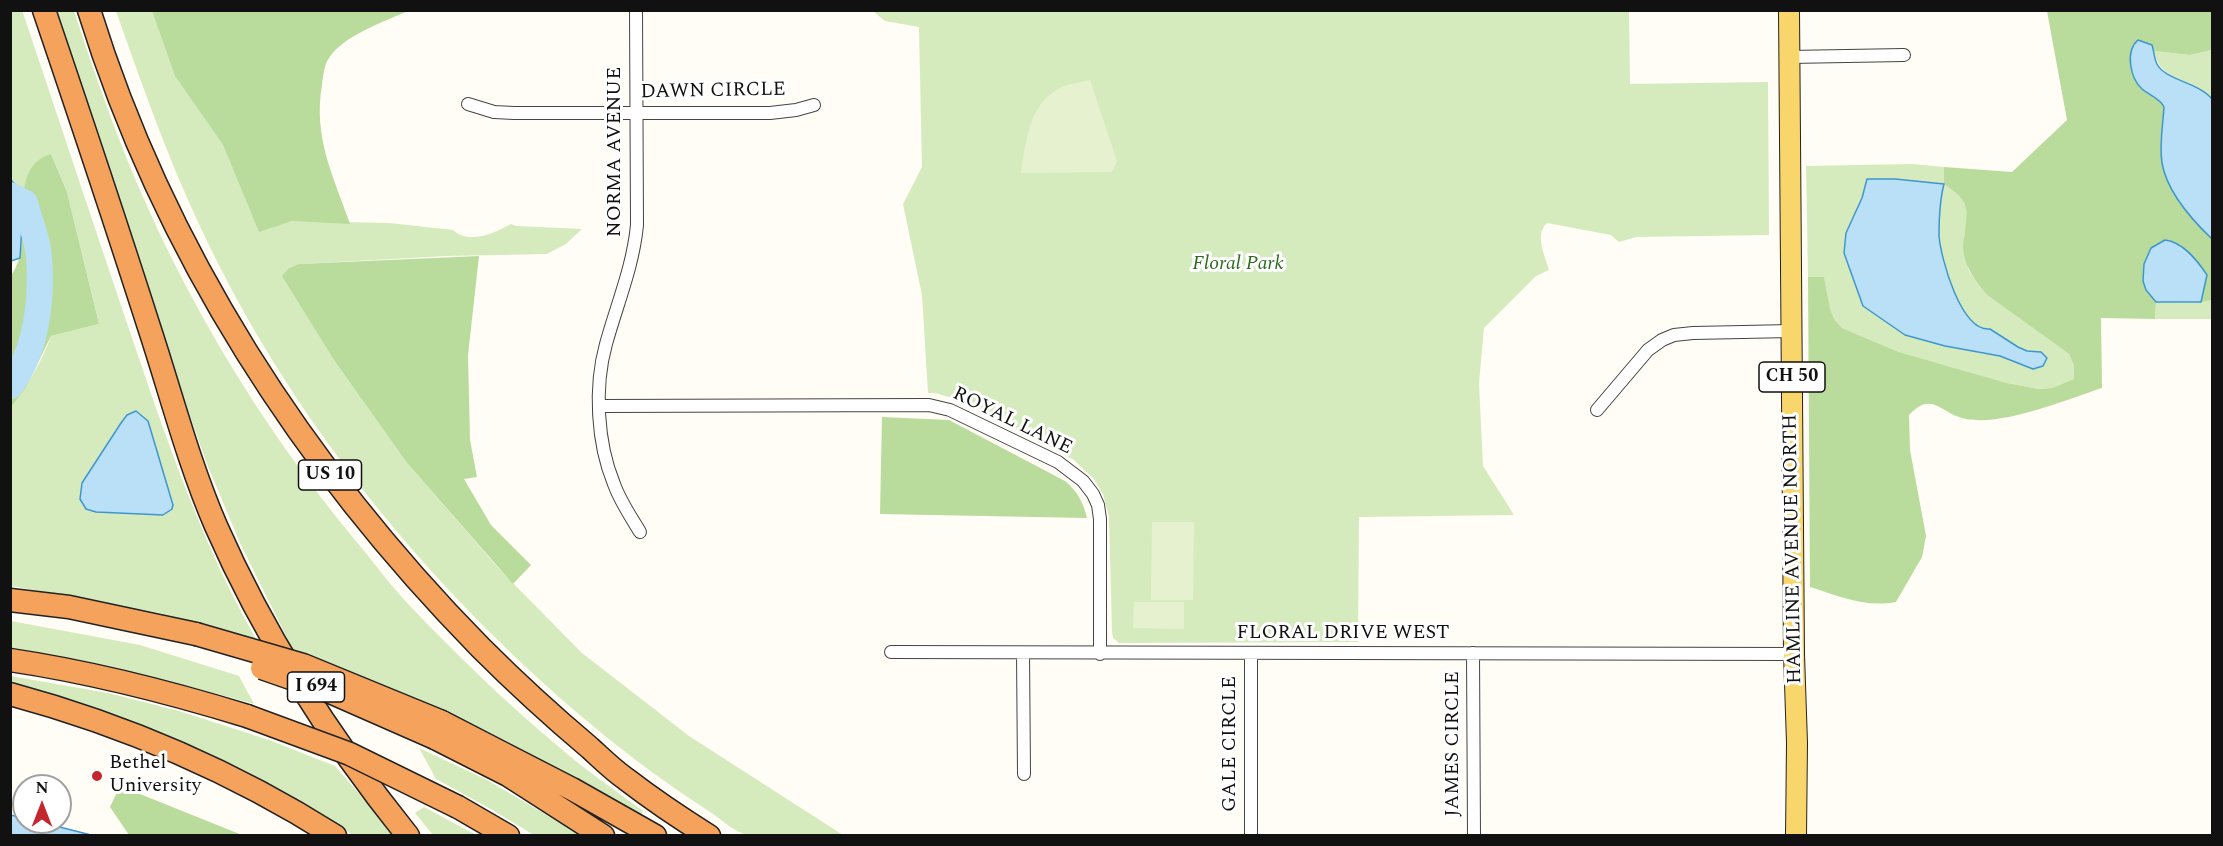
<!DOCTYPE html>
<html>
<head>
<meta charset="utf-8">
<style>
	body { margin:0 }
	#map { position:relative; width:2223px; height:846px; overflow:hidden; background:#fffdf5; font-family:Spectral,serif }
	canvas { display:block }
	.frame { position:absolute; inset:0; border:12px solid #111; pointer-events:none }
	.north { position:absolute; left:12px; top:774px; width:60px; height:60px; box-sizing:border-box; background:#fff; border:2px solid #a0a0a0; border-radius:50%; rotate:0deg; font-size:16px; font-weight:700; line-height:24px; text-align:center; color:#111 }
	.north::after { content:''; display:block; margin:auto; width:21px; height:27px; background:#c4262e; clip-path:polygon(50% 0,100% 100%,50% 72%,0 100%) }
</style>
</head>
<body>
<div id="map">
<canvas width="2223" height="846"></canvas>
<div class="frame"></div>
<div class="north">N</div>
</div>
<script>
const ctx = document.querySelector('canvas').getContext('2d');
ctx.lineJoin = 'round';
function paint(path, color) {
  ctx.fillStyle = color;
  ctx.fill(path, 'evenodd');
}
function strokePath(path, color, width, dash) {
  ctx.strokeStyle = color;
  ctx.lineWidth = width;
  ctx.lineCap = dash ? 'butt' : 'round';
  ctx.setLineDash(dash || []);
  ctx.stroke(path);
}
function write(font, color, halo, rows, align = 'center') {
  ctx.font = font + ' Spectral,serif';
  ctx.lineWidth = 6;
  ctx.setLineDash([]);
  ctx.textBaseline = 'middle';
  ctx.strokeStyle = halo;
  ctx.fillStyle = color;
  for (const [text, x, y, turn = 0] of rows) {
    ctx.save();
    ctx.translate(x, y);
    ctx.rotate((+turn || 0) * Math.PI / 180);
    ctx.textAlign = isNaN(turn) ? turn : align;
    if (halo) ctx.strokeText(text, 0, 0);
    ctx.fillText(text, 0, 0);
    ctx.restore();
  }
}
paint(new Path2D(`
	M 22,10 C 59,120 95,229 132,338 C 167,441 202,544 256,639 L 160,613 L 11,586 L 10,407 C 27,386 42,362 51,336 L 99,324 L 67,192 L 51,154 L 25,184 L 24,194 L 11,180 L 11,11 ZM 136,411 L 148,421 L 173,504 L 172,509 L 163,515 L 96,512 L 86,509 L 82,483 L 121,423 L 127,415 Z
	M 51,11 L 74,11 C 90,60 107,109 126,157 C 182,295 260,425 355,540 C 373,561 390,585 409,605 C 457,655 506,703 559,747 C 585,770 615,790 643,811 L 639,818 C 591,789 543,759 493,734 C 429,701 362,676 294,652 L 240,543 L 207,464 L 158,326 Z
	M 116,11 L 152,11 L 175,75 L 223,145 L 259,231 L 292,221 L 389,223 L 453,230 C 469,245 495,233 511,224 L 516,226 L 582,229 L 566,244 L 547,254 L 447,256 L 300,264 L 289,268 L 336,363 L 407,463 L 500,570 L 582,653 L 689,736 L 843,835 C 820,835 796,835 773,835 C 764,835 752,838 744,834 C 732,830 721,819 710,812 C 670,786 630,757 593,726 C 429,589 288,417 198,222 C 166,153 141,82 116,11 Z
	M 873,11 L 1629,11 L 1630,84 L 1768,82 L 1769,235 L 1636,237 L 1619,242 L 1611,235 L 1547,223 C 1534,235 1545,255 1549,270 L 1536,276 L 1484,328 L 1479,383 L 1483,466 L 1514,515 L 1359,517 L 1358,642 L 1119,643 L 1113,638 L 1112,632 L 1109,517 L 1103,494 L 1094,479 L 1074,460 L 967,402 L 935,393 L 928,393 L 922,295 L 903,204 L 922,167 L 919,27 L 885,21 Z
	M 2212,50 L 2212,99 C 2193,76 2160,84 2154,51 L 2190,55 Z
	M 1913,164 L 1944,167 L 1944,184 L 1961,195 L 1966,206 L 1967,219 L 1963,246 L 1969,271 L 1978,284 L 1987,295 L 2069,354 L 2074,366 L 2074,379 L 2052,388 L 2039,389 L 2007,383 L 1899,352 L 1842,328 L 1834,319 L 1830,308 L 1824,278 L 1808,277 L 1806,166 ZM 1867,179 L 1895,179 L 1944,184 C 1941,200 1938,219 1939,236 C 1941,259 1961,332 1991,329 L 2018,347 L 2027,351 L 2041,353 L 2000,356 L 1976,352 L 1849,262 C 1837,239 1853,220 1862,198 C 1864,192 1865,186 1867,179 Z
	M 2212,300 L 2212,319 L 2155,319 L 2156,302 L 2189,303 Z
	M 11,621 L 140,645 L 239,676 L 254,704 C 174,682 94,661 11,648 Z
	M 10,676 L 108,693 L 179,711 L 269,740 L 335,766 L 395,835 L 353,835 L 329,819 L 185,744 L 119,717 L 11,683 Z
	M 419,748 L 487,780 L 581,835 L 534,835 L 489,808 L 436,779 Z
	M 424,807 L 476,835 L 433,835 L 415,813 Z`), '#d5ebbd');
paint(new Path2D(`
	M 152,11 L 408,11 C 385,21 343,36 329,58 C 324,65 323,77 322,85 C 313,137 333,175 350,224 L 292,221 L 259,232 L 223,145 L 175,76 Z
	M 2047,11 L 2212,11 L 2212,50 L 2190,55 L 2154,51 L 2152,45 L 2142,89 L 2162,102 L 2164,107 L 2161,143 L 2176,197 L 2212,239 L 2212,300 L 2201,302 L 2207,275 L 2180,245 L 2169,240 L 2146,290 L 2156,302 L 2155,319 L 2101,318 L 2102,388 C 2065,400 2004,426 1966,419 C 1940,414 1933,390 1909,415 L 1910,450 L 1926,536 L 1922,557 L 1896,602 C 1865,608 1839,596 1810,587 L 1808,277 L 1824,277 L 1830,308 L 1834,319 L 1842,328 L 1899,352 L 2007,383 L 2039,389 L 2052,388 L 2074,379 L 2074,366 L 2069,354 L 1987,295 C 1975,281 1963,264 1963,245 C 1963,240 1965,235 1965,231 C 1969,204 1966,199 1944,184 L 1944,167 L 2012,172 L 2067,120 Z
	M 51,154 L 67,192 L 99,324 L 51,336 L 26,387 L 11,407 L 11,276 C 14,271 17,265 19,259 C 29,227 9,166 51,154 Z
	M 479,256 L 468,355 L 470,440 L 477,477 L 464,479 L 491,525 L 531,565 L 513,584 L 407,463 L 336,363 L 282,276 L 289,268 L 299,264 Z
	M 882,417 L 949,420 L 1065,481 C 1078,492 1083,502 1087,518 L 880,514 Z
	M 120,786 L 242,835 L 129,835 L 110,807 Z`), '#b9dc9c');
paint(new Path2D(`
	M 1090,80 L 1117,161 L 1112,172 L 1021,173 C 1026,143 1028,106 1058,89 C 1067,84 1081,82 1090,80 Z
	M 1152,522 L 1194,522 L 1193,600 L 1151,600 Z
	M 1134,602 L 1184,602 L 1184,629 L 1133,628 Z`), '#e6f2cf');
const water = new Path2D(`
	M 2138,40 L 2152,45 C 2154,51 2154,58 2157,64 C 2165,80 2198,82 2212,99 L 2212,239 C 2191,219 2167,192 2162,163 C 2159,144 2163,125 2164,107 C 2160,98 2149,95 2142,89 C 2130,78 2125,51 2138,40 Z
	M 1867,179 L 1895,179 L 1944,184 C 1940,199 1939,221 1939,236 C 1941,259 1961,332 1990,329 L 2018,347 L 2027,351 L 2041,352 L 2047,358 L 2043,366 L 2033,369 L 2000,356 L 1945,346 L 1905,335 L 1863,306 L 1844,253 L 1846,233 L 1862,198 Z
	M 11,180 L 24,194 L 20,258 L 11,261 Z
	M 2165,240 C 2183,242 2197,260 2207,275 L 2201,302 L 2156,302 L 2146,290 L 2143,281 L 2144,264 L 2151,248 Z
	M 136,411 L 148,421 L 173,505 L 172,509 L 163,515 L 96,512 L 86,509 L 80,499 L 82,483 L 121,423 L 127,415 Z
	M 10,815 L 24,818 L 24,822 L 40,822 L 91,835 L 11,835 Z`);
paint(water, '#b9e0f7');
strokePath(water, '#3f96cf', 1.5);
strokePath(new Path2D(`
	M 10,195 L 25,203 C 29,220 38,239 39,257 C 42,299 37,351 10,386`), '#b9e0f7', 26);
const minor = new Path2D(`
	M 636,10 L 637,225 C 633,267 617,304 606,344 C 594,387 597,443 614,484 C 620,501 631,517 640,532
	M 1789,57 L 1904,55
	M 468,104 L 494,112 L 514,113 L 770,113 L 796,110 L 814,105
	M 599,406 L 929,405 L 950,410 L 1058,462 L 1083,481 L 1093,494 L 1098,505 L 1100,519 L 1100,654
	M 1597,410 L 1648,350 L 1662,340 L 1674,335 L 1693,333 L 1792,331
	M 891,652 L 1794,654
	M 1023,653 L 1024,774
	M 1251,653 L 1251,836
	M 1473,653 L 1474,836`);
const primary = new Path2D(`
	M 1789,10 L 1794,654 L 1797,743 L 1796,836`);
const motorway = new Path2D(`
	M 44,10 C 80,116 115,221 149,327 C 171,394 188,461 216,526 C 265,638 331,740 408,836
	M 89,10 C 164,252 304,468 481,648 C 516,683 552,716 590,748 C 602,759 613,770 626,779 C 652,799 680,818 709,836
	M 10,600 L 69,607 L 196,634
	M 10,660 C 91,672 169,692 247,716
	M 10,694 C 125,725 234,772 335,836
	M 442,722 L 572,789 L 655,836
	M 435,738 L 508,775 L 603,836
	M 458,807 L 508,836`);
strokePath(minor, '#444', 14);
strokePath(primary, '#222', 22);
strokePath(motorway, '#222', 25);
strokePath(minor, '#fff', 12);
strokePath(primary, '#f9d66b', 20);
strokePath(motorway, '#f5a25d', 22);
const motorwayBridge = new Path2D(`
	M 196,634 L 303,665 L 442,722
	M 262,668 L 328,691 L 435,738
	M 247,716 L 350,754 L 458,807`);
strokePath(motorwayBridge, '#222', 25, []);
strokePath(motorwayBridge, '#f5a25d', 22);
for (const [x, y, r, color] of [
	[97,776,6,"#c4262e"]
]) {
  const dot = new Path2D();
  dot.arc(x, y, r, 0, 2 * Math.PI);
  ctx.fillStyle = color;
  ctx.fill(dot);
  strokePath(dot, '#fff', 2);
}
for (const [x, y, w] of [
	[1792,377,66],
	[330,475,63],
	[316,687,57]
]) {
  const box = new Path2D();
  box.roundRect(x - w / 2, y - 15, w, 30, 4.5);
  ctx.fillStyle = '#fff';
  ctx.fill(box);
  strokePath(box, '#111', 1.5);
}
write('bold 18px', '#111', null, [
	["CH 50",1792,377],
	["US 10",330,475],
	["I 694",316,687]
]);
write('20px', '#111', '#fff', [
	["DAWN CIRCLE",713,92,-1],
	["NORMA AVENUE",616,152,-90],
	["ROYAL LANE",1012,422,26],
	["HAMLINE AVENUE NORTH",1794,549,-91],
	["FLORAL DRIVE WEST",1343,634],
	["GALE CIRCLE",1231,744,-90],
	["JAMES CIRCLE",1454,744,-90]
]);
write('italic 20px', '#2f6b1f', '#fff', [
	["Floral Park",1238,265]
]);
write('20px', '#111', '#fff', [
	["Bethel",109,764],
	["University",109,787]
], 'left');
</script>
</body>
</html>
